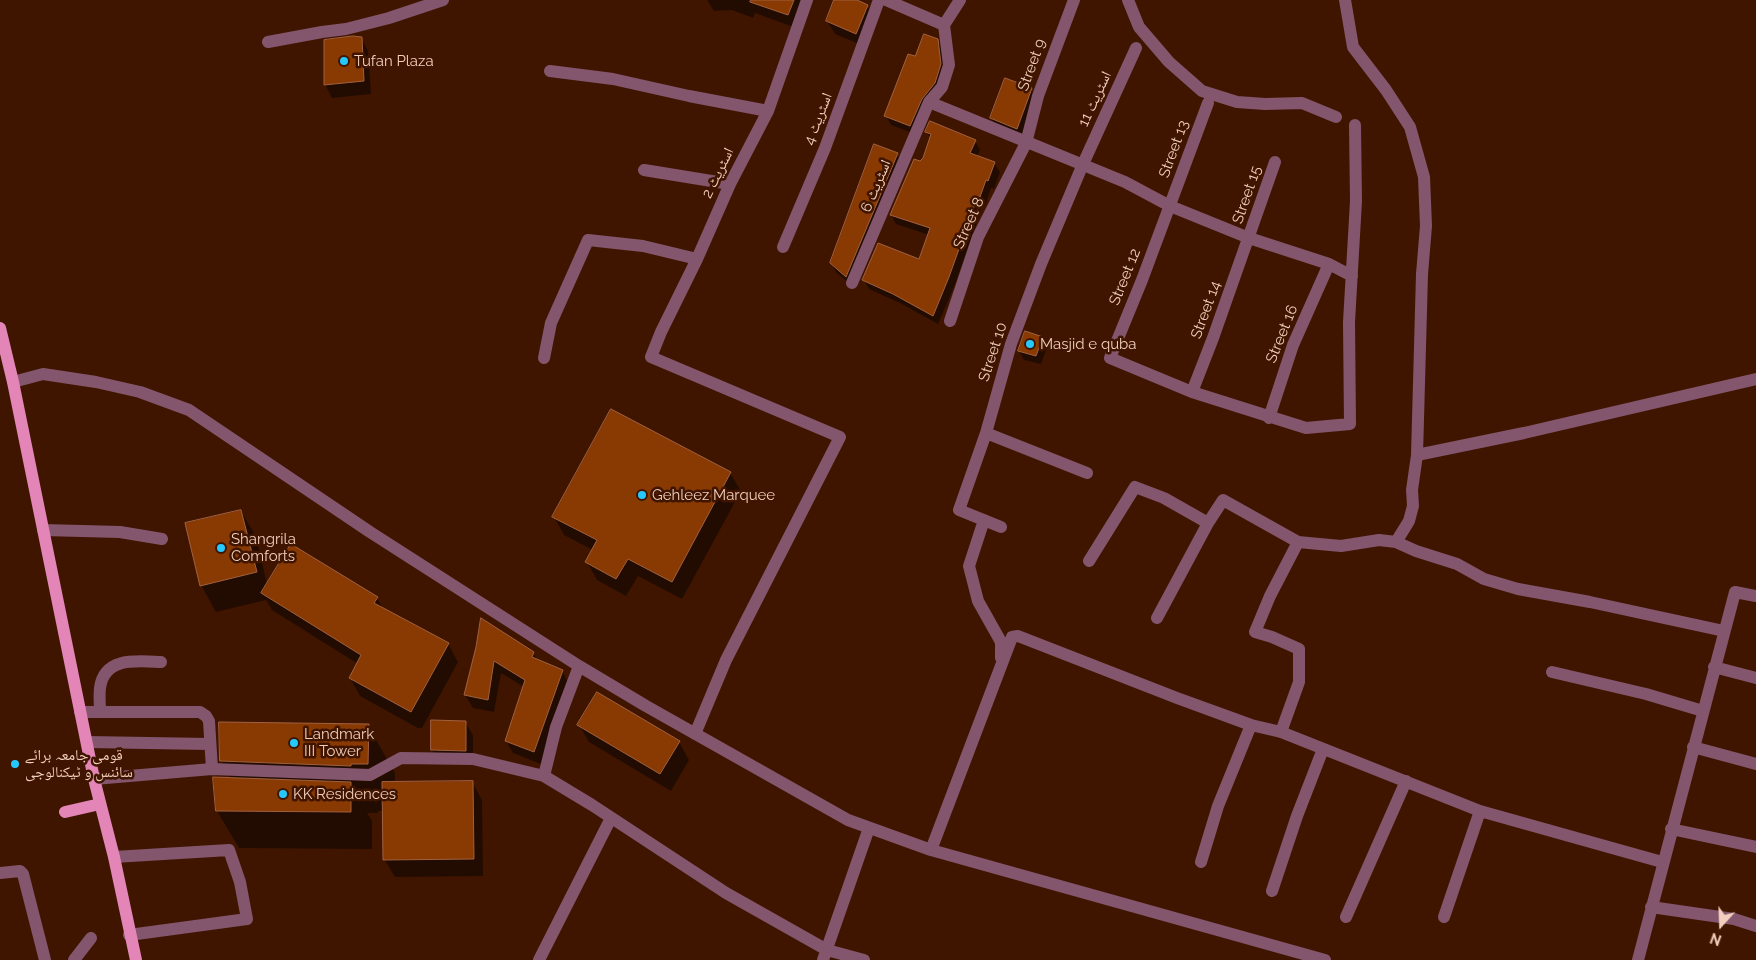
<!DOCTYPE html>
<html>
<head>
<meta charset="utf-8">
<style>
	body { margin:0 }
	#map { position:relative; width:1756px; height:960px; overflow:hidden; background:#401500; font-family:Raleway,sans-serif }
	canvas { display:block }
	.north { position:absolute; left:1696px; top:900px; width:50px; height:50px; -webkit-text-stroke:4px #401500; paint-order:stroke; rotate:200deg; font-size:14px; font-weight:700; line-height:20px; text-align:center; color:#f1cebd }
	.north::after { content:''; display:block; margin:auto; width:18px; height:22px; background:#f1cebd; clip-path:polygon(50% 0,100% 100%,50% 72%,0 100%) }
</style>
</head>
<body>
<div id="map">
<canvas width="1756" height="960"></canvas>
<div class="north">N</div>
</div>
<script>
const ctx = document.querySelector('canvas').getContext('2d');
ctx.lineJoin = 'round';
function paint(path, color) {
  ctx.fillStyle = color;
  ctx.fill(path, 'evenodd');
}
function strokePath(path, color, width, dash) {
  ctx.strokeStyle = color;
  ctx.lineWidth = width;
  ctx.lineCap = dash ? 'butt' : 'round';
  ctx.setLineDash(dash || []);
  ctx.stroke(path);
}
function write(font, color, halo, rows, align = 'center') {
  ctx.font = font + ' Raleway,"Noto Naskh Arabic",sans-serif';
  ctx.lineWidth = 5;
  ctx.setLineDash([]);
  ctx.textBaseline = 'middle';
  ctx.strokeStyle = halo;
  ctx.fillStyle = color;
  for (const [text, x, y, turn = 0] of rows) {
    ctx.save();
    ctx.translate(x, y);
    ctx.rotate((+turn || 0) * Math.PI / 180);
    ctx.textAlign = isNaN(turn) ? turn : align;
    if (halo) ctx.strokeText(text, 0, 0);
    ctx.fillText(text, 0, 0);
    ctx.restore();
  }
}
paint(new Path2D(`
	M 707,0 L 806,0 L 796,28 L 755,13 L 753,18 L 732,10 L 714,11 Z
	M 836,0 L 854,0 L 867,6 L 875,19 L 864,46 L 835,34 L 827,21 Z
	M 361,38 L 368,51 L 371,94 L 332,98 L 325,84 Z
	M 937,40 L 942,49 L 945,74 L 915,134 L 891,125 L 886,116 L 916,58 Z
	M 1031,89 L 1036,98 L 1022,137 L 996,127 L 991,118 Z
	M 927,132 L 975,141 L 980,150 L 977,157 L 994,163 L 1000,172 L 994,189 L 991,188 L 985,206 L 983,205 L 954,287 L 938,324 L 900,303 L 869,289 L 864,280 L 920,261 L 929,235 L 896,224 L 891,215 L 924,158 L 931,139 Z
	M 875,146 L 897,154 L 902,163 L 851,285 L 836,272 L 831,263 Z
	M 1042,338 L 1047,347 L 1041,364 L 1024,360 L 1019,351 Z
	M 611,411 L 730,473 L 741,491 L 682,599 L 638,576 L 626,596 L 597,580 L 587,562 L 593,550 L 564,535 L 554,517 Z
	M 241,511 L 256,537 L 267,584 L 377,598 L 383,609 L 448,644 L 458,662 L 422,728 L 418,728 L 360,696 L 350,678 L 358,664 L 272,610 L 266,600 L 216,612 L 201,585 Z
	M 478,647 L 533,653 L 537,660 L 562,671 L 569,684 L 541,764 L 513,753 L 506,741 L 524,687 L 501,673 L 494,712 L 473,708 L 465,695 Z
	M 465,722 L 473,735 L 473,764 L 440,763 L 432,750 Z
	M 579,725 L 679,742 L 689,760 L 671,791 L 589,742 Z
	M 368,726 L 395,773 L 395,783 L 472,782 L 482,800 L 483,876 L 395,877 L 384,859 L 384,811 L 378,811 L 378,813 L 367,813 L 372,821 L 372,849 L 239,848 L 217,811 L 231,779 L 221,761 Z`), '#0007');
const building = new Path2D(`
	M 751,0 L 794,0 L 788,15 L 750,2 Z
	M 834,0 L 857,0 L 868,5 L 856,34 L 826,21 Z
	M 924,34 L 938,39 L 941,64 L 935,83 L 922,99 L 910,126 L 884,116 L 908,54 L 915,56 Z
	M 353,36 L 362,37 L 364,81 L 324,85 L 324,40 Z
	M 1005,78 L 1032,88 L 1017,129 L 990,118 Z
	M 930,121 L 976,140 L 970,153 L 995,162 L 988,181 L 986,180 L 980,197 L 978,196 L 949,277 L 933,316 L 893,294 L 862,280 L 878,243 L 919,259 L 930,228 L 890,215 L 914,159 L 920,161 L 923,158 L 931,134 L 925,132 Z
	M 874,144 L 898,153 L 846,277 L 830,263 Z
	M 1025,331 L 1043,337 L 1036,356 L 1018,351 Z
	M 611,409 L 731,472 L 672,582 L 628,559 L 616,579 L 585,562 L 597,540 L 552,517 Z
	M 241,510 L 257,572 L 200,586 L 185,523 Z
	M 291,544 L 378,597 L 374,603 L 449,643 L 411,712 L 349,678 L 361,655 L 261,593 Z
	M 481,618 L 534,652 L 532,657 L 563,670 L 534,752 L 505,741 L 525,680 L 494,661 L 488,700 L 464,695 L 476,647 Z
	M 597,692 L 680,741 L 660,774 L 577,725 Z
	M 431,720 L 466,721 L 466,751 L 431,750 Z
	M 219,722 L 369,724 L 368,764 L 351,764 L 351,766 L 220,761 Z
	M 213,777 L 351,782 L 351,812 L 216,811 Z
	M 473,781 L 474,859 L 383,860 L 382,782 Z`);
paint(building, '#893a02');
strokePath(building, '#a06141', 1);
strokePath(new Path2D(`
	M 886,0 L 944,25
	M 1128,0 L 1139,27 L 1169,62 L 1202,91 L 1237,102 L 1265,104 L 1302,103 L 1336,117
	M 1345,0 L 1353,47 L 1386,90 L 1410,127 L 1424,177 L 1426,226 L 1422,274 L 1417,455 L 1412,490 L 1413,506 L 1409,521 L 1396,542 L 1416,551 L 1457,564 L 1484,579 L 1518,589 L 1590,602 L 1724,631
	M 268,42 L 322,32 L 346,29 L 389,18 L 443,0
	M 550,71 L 613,79 L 689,96 L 768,111
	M 929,102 L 1125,182 L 1170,206 L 1249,238 L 1329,264 L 1352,276
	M 1208,103 L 1142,280 L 1110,358 L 1192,392 L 1306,428 L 1350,424 L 1349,322 L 1356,201 L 1355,125
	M 644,170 L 730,184
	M 783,247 L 825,148 L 879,0
	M 852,283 L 929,102 L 942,87 L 949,65 L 944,25 L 960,0
	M 950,321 L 978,237 L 1026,143 L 1038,96 L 1074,0
	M 544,358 L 551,323 L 588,240 L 643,246 L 697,259
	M 13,382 L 43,374 L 96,382 L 140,392 L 189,410 L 370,532 L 579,666 L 646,706 L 848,820 L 931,850 L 1325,960
	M 1192,392 L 1213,338 L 1275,162
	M 1269,418 L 1293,345 L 1329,264
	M 986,433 L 1087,473
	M 1417,455 L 1524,433 L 1756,379
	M 984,520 L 969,566 L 978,601 L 1001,642 L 1001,658
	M 1001,527 L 959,510 L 986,433 L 1011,344 L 1041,264 L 1083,164 L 1136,48
	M 43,530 L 120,532 L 162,539
	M 1089,561 L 1135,487 L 1164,498 L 1208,523 L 1223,500 L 1298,542 L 1341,546 L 1379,540 L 1396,542
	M 1157,618 L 1208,523
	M 1714,667 L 1756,678
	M 1552,672 L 1646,694 L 1703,711
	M 80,712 L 200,712 L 206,716 L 209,721 L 212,769
	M 100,712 C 100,704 99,696 100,688 C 104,656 138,661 161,662
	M 1281,732 L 1299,682 L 1299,649 L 1272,637 L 1255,632 L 1270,596 L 1298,542
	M 695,734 L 726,660 L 840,437 L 651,357 L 661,332 L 697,259 L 730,184 L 768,111 L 807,0
	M 87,742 L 209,744
	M 1693,747 L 1756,764
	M 544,776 L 556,727 L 579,666
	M 94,779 L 212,769 L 370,775 L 401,758 L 473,759 L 544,776 L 592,805 L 726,893 L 827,950 L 864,960
	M 1671,829 L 1756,847
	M 931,850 L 1012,637 L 1018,636 L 1177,698 L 1251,725 L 1281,732 L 1480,811 L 1662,862
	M 114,857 L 229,850 L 240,882 L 247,919 L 129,935
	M 1201,862 L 1218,806 L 1251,725
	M 0,873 L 20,871 L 23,874 L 45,960
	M 1272,891 L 1297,816 L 1323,749
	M 1651,907 L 1734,919 L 1756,926
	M 1346,917 L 1406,781
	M 1444,917 L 1480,811
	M 74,960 L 91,938
	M 539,960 L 611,818
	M 823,960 L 869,828
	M 1638,960 L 1735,592 L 1756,596`), '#83566d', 12);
strokePath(new Path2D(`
	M 0,328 L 13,382 L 94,779 L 114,857 L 136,960
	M 65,812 L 100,804`), '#e385b7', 12);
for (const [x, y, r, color] of [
	[344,61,5,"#26c9fe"],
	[1030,344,5,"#26c9fe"],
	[642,495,5,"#26c9fe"],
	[221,548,5,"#26c9fe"],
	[294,743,5,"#26c9fe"],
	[15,764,5,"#26c9fe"],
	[283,794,5,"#26c9fe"]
]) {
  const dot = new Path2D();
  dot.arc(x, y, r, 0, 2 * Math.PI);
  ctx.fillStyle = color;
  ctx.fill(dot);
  strokePath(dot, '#401500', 2);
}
write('15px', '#f1cebd', '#401500', [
	["Tufan Plaza",354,61],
	["Masjid e quba",1040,344],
	["Gehleez Marquee",652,495],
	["Shangrila",231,539],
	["Comforts",231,556],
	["Landmark",304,734],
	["III Tower",304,751],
	["قومی جامعہ برائے",25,755],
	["سائنس و ٹیکنالوجی",25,772],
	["KK Residences",293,794]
], 'left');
write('15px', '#f1cebd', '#401500', [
	["Street 9",1032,65,-70],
	["اسٹریٹ 11",1095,99,-65],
	["اسٹریٹ 4",818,119,-69],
	["Street 13",1174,149,-70],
	["اسٹریٹ 2",718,173,-64],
	["اسٹریٹ 6",876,186,-67],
	["Street 15",1247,195,-71],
	["Street 8",969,223,-66],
	["Street 12",1125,277,-68],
	["Street 14",1206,310,-70],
	["Street 16",1282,334,-68],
	["Street 10",993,352,-72]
]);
</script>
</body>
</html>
